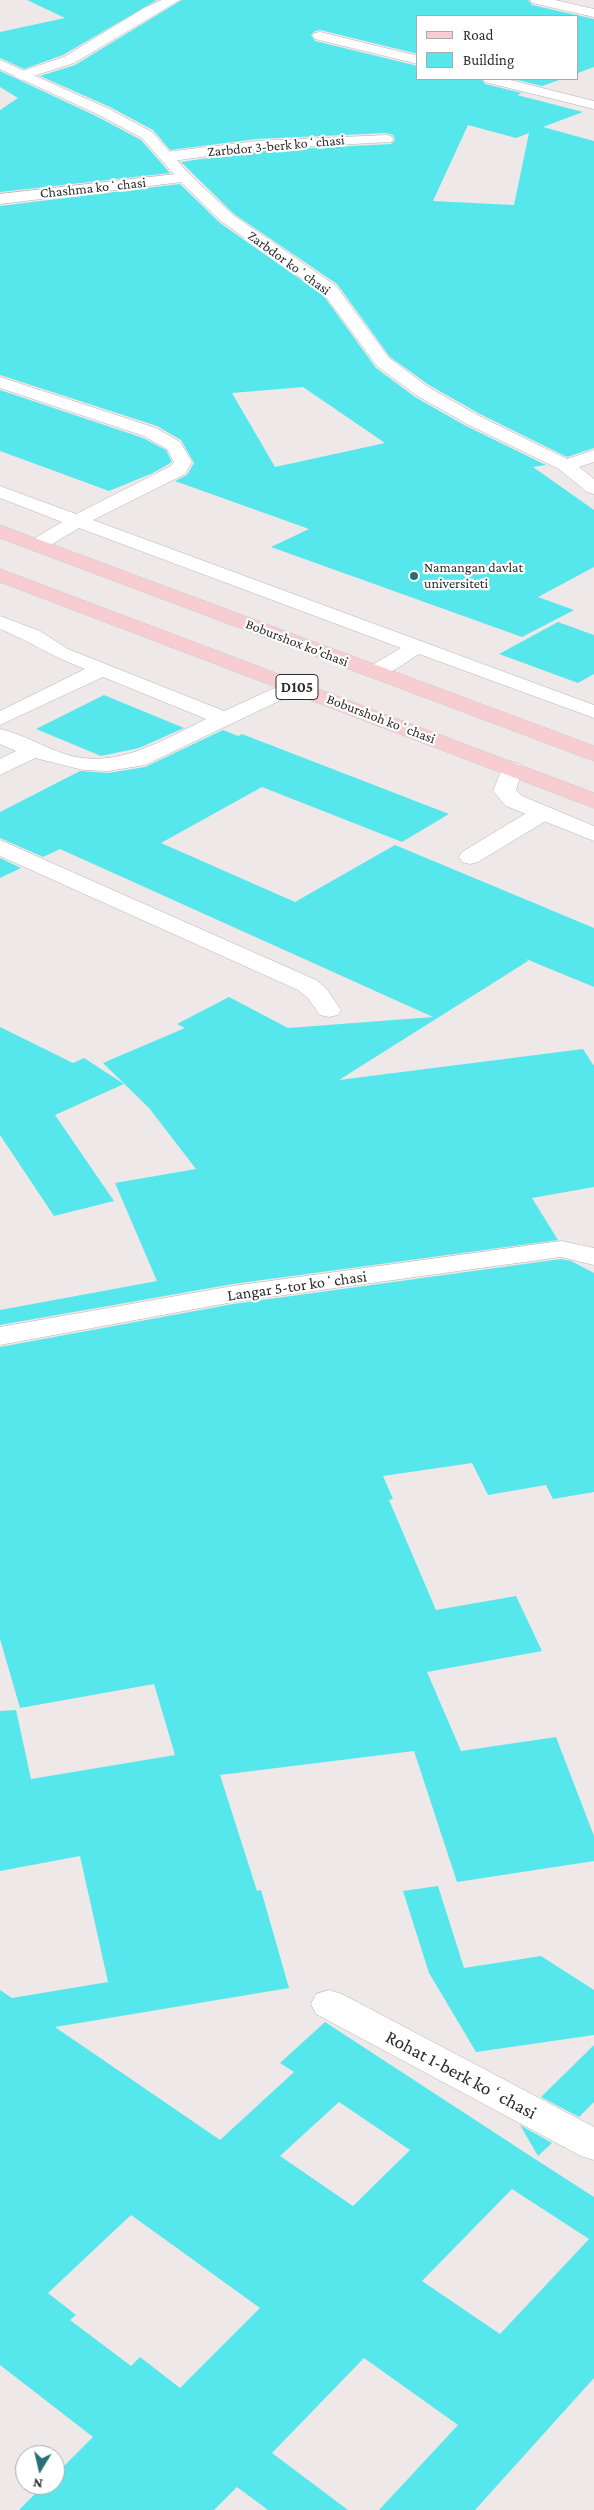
<!DOCTYPE html>
<html>
<head>
<meta charset="utf-8">
<style>
	body { margin:0 }
	#map { position:relative; width:594px; height:2510px; overflow:hidden; background:#efe8e8; font-family:"Crimson Pro",serif }
	canvas { display:block }
	.legend { position:absolute; left:416px; top:15px; width:162px; height:65px; box-sizing:border-box; background:#fff; border:1px solid #abaaaa; margin:0; padding:6px 9px; list-style:none; font-size:15px; color:#2d2a2a }
	.legend li { display:flex; align-items:center; gap:10px; height:25px }
	.legend b { width:25px; border:1px solid #abaaaa }
	.north { position:absolute; left:15px; top:2445px; width:50px; height:50px; box-sizing:border-box; background:#fff; border:1px solid #abaaaa; border-radius:50%; rotate:189deg; font-size:14px; font-weight:700; line-height:20px; text-align:center; color:#2d2a2a }
	.north::after { content:''; display:block; margin:auto; width:18px; height:22px; background:#267173; clip-path:polygon(50% 0,100% 100%,50% 72%,0 100%) }
</style>
</head>
<body>
<div id="map">
<canvas width="594" height="2510"></canvas>
<ul class="legend">
<li><b style="height:6px;background:#f8cdd1"></b>Road</li>
<li><b style="height:14px;background:#56e7ed"></b>Building</li>
</ul>
<div class="north">N</div>
</div>
<script>
const ctx = document.querySelector('canvas').getContext('2d');
ctx.lineJoin = 'round';
function paint(path, color) {
  ctx.fillStyle = color;
  ctx.fill(path, 'evenodd');
}
function strokePath(path, color, width, dash) {
  ctx.strokeStyle = color;
  ctx.lineWidth = width;
  ctx.lineCap = dash ? 'butt' : 'round';
  ctx.setLineDash(dash || []);
  ctx.stroke(path);
}
function write(font, color, halo, rows, align = 'center') {
  ctx.font = font + ' "Crimson Pro",serif';
  ctx.lineWidth = 4.5;
  ctx.setLineDash([]);
  ctx.textBaseline = 'middle';
  ctx.strokeStyle = halo;
  ctx.fillStyle = color;
  for (const [text, x, y, turn = 0] of rows) {
    ctx.save();
    ctx.translate(x, y);
    ctx.rotate((+turn || 0) * Math.PI / 180);
    ctx.textAlign = isNaN(turn) ? turn : align;
    if (halo) ctx.strokeText(text, 0, 0);
    ctx.fillText(text, 0, 0);
    ctx.restore();
  }
}
paint(new Path2D(`
	M 27,0 L 157,0 L 63,55 L 24,69 L 0,58 L 0,32 L 65,18 Z
	M 182,0 L 528,0 L 532,5 L 594,19 L 594,67 L 578,73 L 578,16 L 418,16 L 418,54 L 320,30 L 315,31 L 311,35 L 315,41 L 418,66 L 418,79 L 481,79 L 485,84 L 522,93 L 517,95 L 583,112 L 543,127 L 594,141 L 594,448 L 567,457 L 480,414 L 429,385 L 390,357 L 337,284 L 234,214 L 181,162 L 257,151 L 391,144 L 395,140 L 393,135 L 386,133 L 257,139 L 170,150 L 153,130 L 110,107 L 40,76 L 75,65 ZM 468,125 L 516,138 L 529,133 L 514,205 L 433,201 Z
	M 0,71 L 98,117 L 141,140 L 170,173 L 0,192 L 0,110 L 18,98 L 0,87 Z
	M 513,79 L 562,79 L 542,86 Z
	M 180,184 L 220,223 L 323,295 L 376,368 L 415,397 L 466,426 L 546,465 L 533,467 L 594,510 L 594,567 L 538,597 L 574,610 L 522,637 L 271,547 L 309,529 L 175,481 L 187,475 L 194,463 L 181,440 L 157,426 L 0,375 L 0,206 ZM 303,387 L 385,443 L 275,467 L 232,393 Z
	M 0,390 L 143,438 L 166,450 L 172,462 L 153,473 L 109,491 L 0,451 Z
	M 558,622 L 594,635 L 594,674 L 578,683 L 499,654 Z
	M 104,695 L 184,728 L 139,748 L 101,756 L 36,729 Z
	M 223,730 L 238,736 L 242,734 L 449,814 L 402,842 L 262,787 L 161,843 L 295,902 L 395,845 L 594,928 L 594,987 L 526,959 L 528,961 L 339,1080 L 583,1049 L 594,1066 L 594,1187 L 532,1198 L 558,1240 L 233,1284 L 0,1325 L 0,1310 L 157,1281 L 115,1183 L 196,1169 L 149,1108 L 103,1063 L 185,1028 L 177,1024 L 229,997 L 288,1028 L 433,1017 L 60,849 L 43,857 L 0,838 L 0,812 L 80,771 L 108,773 L 145,767 Z
	M 0,858 L 21,868 L 0,878 Z
	M 0,1027 L 73,1063 L 84,1058 L 124,1084 L 55,1115 L 114,1201 L 54,1216 L 0,1135 Z
	M 561,1259 L 571,1261 L 594,1273 L 594,1492 L 553,1499 L 546,1485 L 488,1495 L 472,1463 L 383,1476 L 393,1499 L 389,1500 L 436,1610 L 516,1596 L 542,1651 L 427,1672 L 461,1751 L 556,1737 L 594,1836 L 594,1861 L 457,1882 L 414,1751 L 220,1775 L 257,1891 L 261,1890 L 289,1988 L 55,2027 L 220,2140 L 294,2072 L 280,2063 L 325,2022 L 535,2159 L 594,2197 L 594,2378 L 475,2510 L 379,2510 L 458,2425 L 364,2358 L 272,2453 L 348,2510 L 268,2510 L 237,2487 L 214,2510 L 19,2510 L 44,2485 L 55,2485 L 55,2475 L 93,2437 L 0,2365 L 0,1990 L 12,1998 L 108,1982 L 80,1856 L 0,1871 L 0,1711 L 16,1710 L 31,1779 L 175,1755 L 154,1684 L 20,1708 L 0,1639 L 0,1347 L 233,1304 ZM 339,2102 L 410,2150 L 353,2206 L 280,2156 ZM 512,2189 L 589,2239 L 500,2334 L 422,2281 ZM 131,2215 L 260,2308 L 180,2388 L 140,2357 L 131,2366 L 70,2320 L 76,2315 L 48,2293 Z
	M 438,1886 L 464,1968 L 541,1956 L 594,1990 L 594,2035 L 476,2052 L 429,1973 L 403,1891 Z
	M 594,2045 L 594,2102 L 579,2117 L 541,2097 Z
	M 520,2125 L 552,2143 L 538,2156 Z`), '#56e7ed');
const service = new Path2D(`
	M 0,616 L 40,631 L 68,649 L 224,711 L 288,682 L 295,680 L 302,682 L 306,686 L 302,690 L 145,765 L 108,771 L 83,770 L 35,758 L 0,775 L 0,759 L 16,751 L 0,744 L 0,729 C 23,734 45,748 68,755 C 118,769 163,740 206,719 L 103,677 L 0,725 L 0,711 L 85,669 C 55,658 29,641 0,629 Z
	M 541,807 L 549,809 L 552,814 L 549,819 L 478,862 L 470,864 L 462,862 L 459,857 L 462,852 L 533,809 Z
	M 0,840 L 316,980 L 326,988 L 341,1010 L 338,1015 L 329,1017 L 320,1015 L 308,998 L 298,990 L 0,856 Z`);
const minor = new Path2D(`
	M 162,0 L 180,0 L 74,63 L 21,80 L 14,76 L 16,73 L 64,57 L 144,8 Z
	M 530,0 L 555,0 L 594,9 L 594,17 L 532,3 Z
	M 320,32 L 418,56 L 418,64 L 315,39 L 313,36 L 315,33 Z
	M 483,79 L 506,79 L 594,101 L 594,109 L 485,82 Z
	M 386,135 L 391,136 L 393,139 L 391,142 L 257,149 L 166,162 L 158,157 L 166,152 L 257,141 Z
	M 185,173 L 190,175 L 193,178 L 190,181 L 0,204 L 0,194 Z
	M 0,377 L 156,428 L 180,442 L 192,462 L 185,474 L 93,520 L 594,705 L 594,718 L 419,654 C 404,663 384,681 367,676 L 364,672 L 367,668 L 401,648 L 79,528 L 44,549 L 30,549 L 27,545 L 30,541 L 62,522 L 0,498 L 0,486 L 76,514 L 171,466 L 174,462 L 167,449 L 144,436 L 0,388 Z
	M 512,762 L 520,764 L 523,769 L 516,790 L 522,796 L 594,826 L 594,841 L 506,806 L 493,791 L 504,764 Z
	M 561,1241 L 594,1248 L 594,1265 L 561,1257 L 233,1302 L 0,1345 L 0,1327 L 233,1286 Z
	M 329,1990 L 342,1994 L 594,2127 L 594,2160 L 581,2156 L 316,2014 L 311,2004 L 316,1994 Z`);
const tertiary = new Path2D(`
	M 0,60 L 109,109 L 152,132 L 190,175 L 233,215 L 336,286 L 389,358 L 428,387 L 479,416 L 567,459 L 594,450 L 594,462 L 579,467 L 594,479 L 594,494 L 587,492 L 559,469 L 467,424 L 416,395 L 377,366 L 324,294 L 221,221 L 180,181 L 142,138 L 99,115 L 0,69 Z`);
const primary = new Path2D(`
	M 0,525 L 594,746 L 594,761 L 0,538 Z
	M 0,569 L 594,793 L 594,808 L 0,582 Z`);
strokePath(service, '#bab3b3', 1);
strokePath(minor, '#bab3b3', 1);
strokePath(tertiary, '#bab3b3', 1);
strokePath(primary, '#c8c8c8', 1);
paint(service, '#fff');
paint(minor, '#fff');
paint(tertiary, '#fff');
paint(primary, '#f8cdd1');
for (const [x, y, r, color] of [
	[414,576,5,"#267173"]
]) {
  const dot = new Path2D();
  dot.arc(x, y, r, 0, 2 * Math.PI);
  ctx.fillStyle = color;
  ctx.fill(dot);
  strokePath(dot, '#fff', 2);
}
write('14px', '#2d2a2a', '#fff', [
	["Zarbdor 3-berk koʻchasi",276,146,-5],
	["Chashma koʻchasi",93,188,-6],
	["Zarbdor koʻchasi",289,263,36],
	["Boburshox ko'chasi",297,643,21],
	["Boburshoh koʻchasi",381,719,21]
]);
write('14px', '#2d2a2a', '#fff', [
	["Namangan davlat",424,568],
	["universiteti",424,584]
], 'left');
for (const [x, y, w] of [
	[297,687,42]
]) {
  const box = new Path2D();
  box.roundRect(x - w / 2, y - 12.5, w, 25, 4);
  ctx.fillStyle = '#fff';
  ctx.fill(box);
  strokePath(box, '#2d2a2a', 1);
}
write('bold 15px', '#2d2a2a', null, [
	["D105",297,687]
]);
write('16px', '#2d2a2a', '#fff', [
	["Langar 5-tor koʻchasi",297,1286,-8]
]);
write('19px', '#2d2a2a', '#fff', [
	["Rohat 1-berk koʻchasi",461,2075,28]
]);
</script>
</body>
</html>
